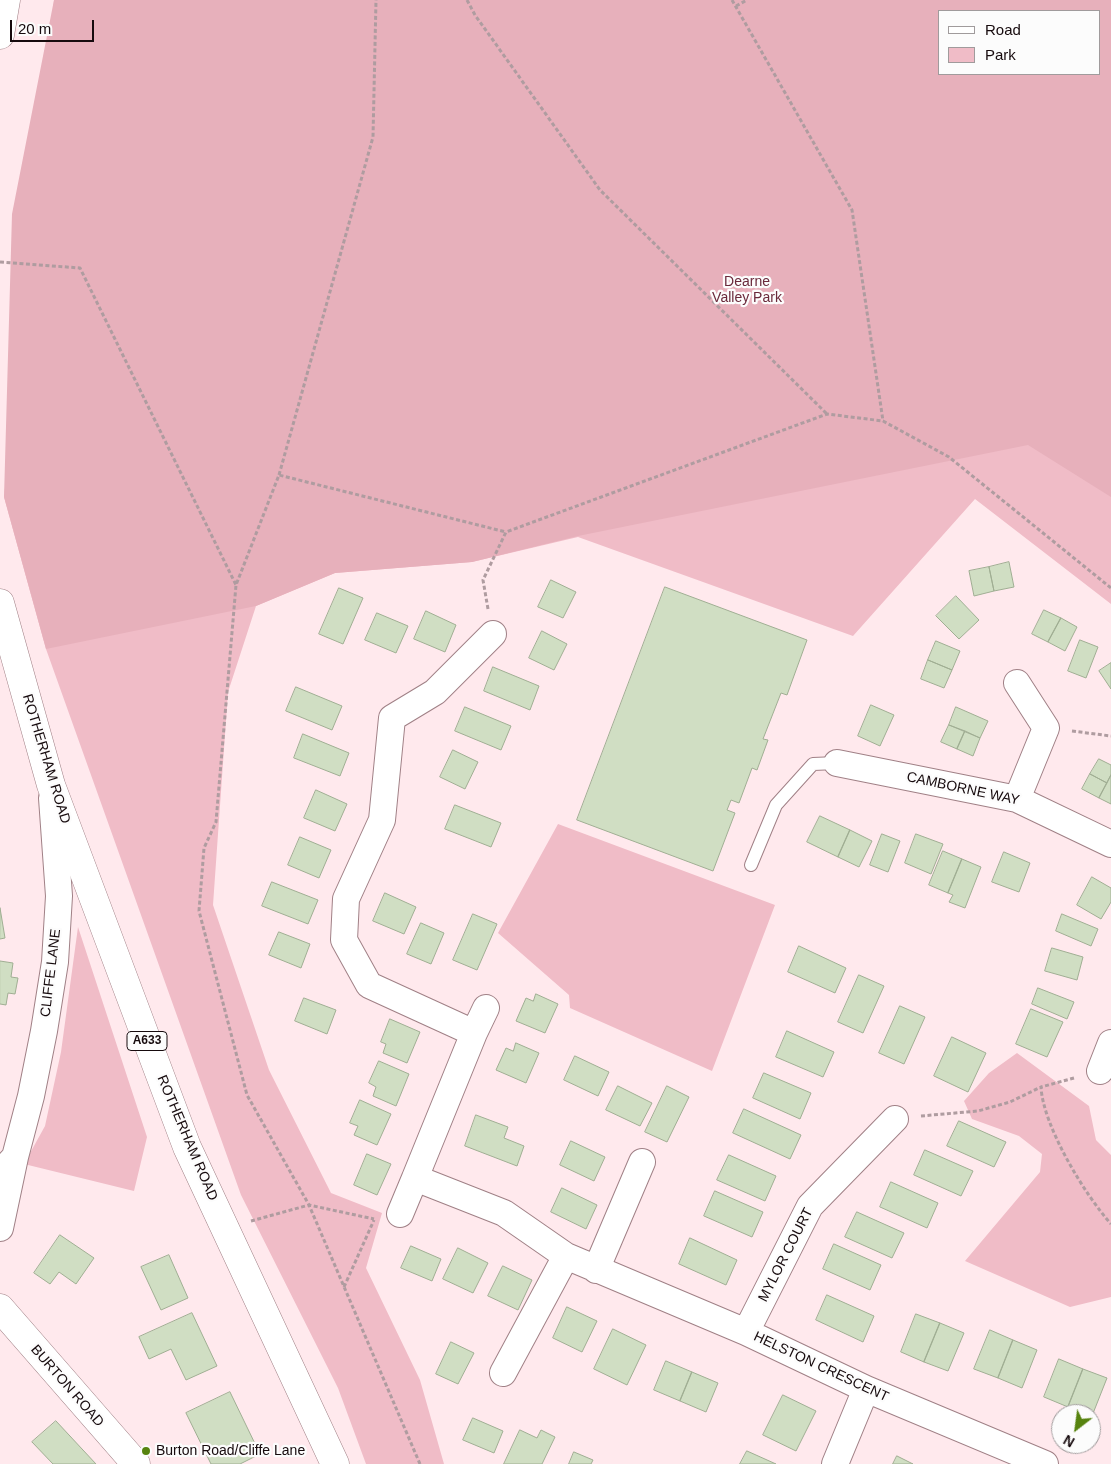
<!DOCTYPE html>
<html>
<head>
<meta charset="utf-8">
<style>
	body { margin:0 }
	#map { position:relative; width:1111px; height:1464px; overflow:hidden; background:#ffe9ed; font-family:Arial,sans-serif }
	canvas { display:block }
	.legend { position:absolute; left:938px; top:10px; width:162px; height:65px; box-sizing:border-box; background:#fcfcfc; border:1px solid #a09b9c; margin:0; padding:6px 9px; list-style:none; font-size:15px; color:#160a0d }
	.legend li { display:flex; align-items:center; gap:10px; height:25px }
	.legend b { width:25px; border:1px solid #a09b9c }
	.north { position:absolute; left:1051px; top:1404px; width:50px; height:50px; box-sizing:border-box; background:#fcfcfc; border:1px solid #a09b9c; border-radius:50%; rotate:210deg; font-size:14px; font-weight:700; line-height:20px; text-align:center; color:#160a0d }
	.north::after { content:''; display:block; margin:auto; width:18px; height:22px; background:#57830f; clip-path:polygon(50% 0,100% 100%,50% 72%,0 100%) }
	.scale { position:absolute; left:10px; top:20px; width:84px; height:22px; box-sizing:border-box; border:2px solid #160a0d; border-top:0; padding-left:6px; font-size:15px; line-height:18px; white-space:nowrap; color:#160a0d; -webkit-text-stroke:4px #fcfcfc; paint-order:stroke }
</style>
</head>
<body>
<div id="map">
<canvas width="1111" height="1464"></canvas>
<ul class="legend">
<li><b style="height:6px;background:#fff"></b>Road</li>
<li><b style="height:14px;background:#f0bcc7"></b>Park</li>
</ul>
<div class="north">N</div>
<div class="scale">20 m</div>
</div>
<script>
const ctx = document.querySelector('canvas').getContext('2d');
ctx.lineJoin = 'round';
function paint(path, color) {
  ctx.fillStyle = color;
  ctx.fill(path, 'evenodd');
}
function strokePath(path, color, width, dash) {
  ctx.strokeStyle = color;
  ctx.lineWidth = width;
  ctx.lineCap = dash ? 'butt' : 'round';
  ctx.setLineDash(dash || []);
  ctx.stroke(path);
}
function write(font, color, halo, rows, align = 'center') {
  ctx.font = font + ' Arial,sans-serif';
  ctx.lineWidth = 4.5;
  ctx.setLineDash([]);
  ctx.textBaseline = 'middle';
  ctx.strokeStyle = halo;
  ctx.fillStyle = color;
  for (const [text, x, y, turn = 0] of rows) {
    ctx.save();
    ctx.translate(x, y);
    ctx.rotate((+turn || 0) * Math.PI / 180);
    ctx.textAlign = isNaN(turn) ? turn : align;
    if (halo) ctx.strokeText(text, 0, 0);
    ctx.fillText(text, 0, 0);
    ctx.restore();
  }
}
paint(new Path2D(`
	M 54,0 L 1111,0 L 1111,604 L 975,499 L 853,636 L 578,537 L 472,562 L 335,573 L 256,606 L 228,692 L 213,905 L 269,1070 L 331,1193 L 382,1213 L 366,1268 L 420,1380 L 444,1464 L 366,1464 L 338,1388 L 241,1195 L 46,649 L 4,497 ZM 940,11 L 1100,11 L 1100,74 L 940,74 Z
	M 558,824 L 775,905 L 712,1071 L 570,1008 L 569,995 L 498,933 Z
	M 78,927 L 147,1137 L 134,1191 L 24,1164 L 45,1126 L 61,1052 Z
	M 1017,1053 L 1089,1106 L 1096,1140 L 1111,1155 L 1111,1297 L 1070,1307 L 965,1261 L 1040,1172 L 1042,1154 L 1019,1136 L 972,1119 L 964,1101 L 989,1073 Z`), '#f0bcc7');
paint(new Path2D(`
	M 54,0 L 1111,0 L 1111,497 L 1028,445 L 578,536 L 472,562 L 335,573 L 256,606 L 46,649 L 4,497 L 12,214 ZM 940,11 L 1100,11 L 1100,74 L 940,74 Z`), '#e7b0bb');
const building = new Path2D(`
	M 1009,562 L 1014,587 L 994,591 L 989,567 Z
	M 989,567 L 994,591 L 974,596 L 969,571 Z
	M 551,580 L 576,592 L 563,618 L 538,607 Z
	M 665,587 L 807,640 L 787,695 L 781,693 L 763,739 L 768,740 L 757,770 L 752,768 L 739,803 L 731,800 L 727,810 L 735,813 L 713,871 L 577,820 Z
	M 339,588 L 363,598 L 343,644 L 319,634 Z
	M 956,596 L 979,620 L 959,639 L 936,616 Z
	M 1044,610 L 1061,618 L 1048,642 L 1032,634 Z
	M 426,611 L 456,625 L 445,652 L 414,639 Z
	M 377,613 L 408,626 L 396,653 L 365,640 Z
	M 1061,618 L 1077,627 L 1065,651 L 1048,642 Z
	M 542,631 L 567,644 L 554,670 L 529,658 Z
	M 1080,640 L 1098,647 L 1086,678 L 1068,671 Z
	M 936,641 L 960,651 L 952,670 L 928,660 Z
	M 928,660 L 952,670 L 944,688 L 921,679 Z
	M 1111,663 L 1111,689 L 1099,671 Z
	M 493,667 L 539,686 L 530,710 L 484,691 Z
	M 296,687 L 342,706 L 332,730 L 286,711 Z
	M 871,705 L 894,715 L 880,746 L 858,736 Z
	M 465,707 L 511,726 L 501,750 L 455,731 Z
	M 956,707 L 988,721 L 980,738 L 949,725 Z
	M 949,725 L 965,731 L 957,749 L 941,742 Z
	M 965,731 L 980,738 L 973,756 L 957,749 Z
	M 303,734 L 349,753 L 340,776 L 294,758 Z
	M 453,750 L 478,762 L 465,789 L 440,777 Z
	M 1099,759 L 1111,765 L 1111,775 L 1107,783 L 1090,774 Z
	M 1090,774 L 1107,783 L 1099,798 L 1082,789 Z
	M 1111,775 L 1111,804 L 1099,798 Z
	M 316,790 L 347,804 L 335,831 L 304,818 Z
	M 455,805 L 501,823 L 491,847 L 445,829 Z
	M 820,816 L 850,830 L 838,857 L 807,842 Z
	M 850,830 L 872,841 L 859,867 L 838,857 Z
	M 882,834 L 900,841 L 888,872 L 870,865 Z
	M 916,834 L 943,844 L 931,874 L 905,863 Z
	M 300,837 L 331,850 L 319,878 L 288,865 Z
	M 943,851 L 962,859 L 948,893 L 929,885 Z
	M 1004,852 L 1030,863 L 1019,892 L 992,882 Z
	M 962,859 L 981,867 L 965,908 L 949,902 L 953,895 L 948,893 Z
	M 1092,877 L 1111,888 L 1111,902 L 1101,919 L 1077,905 Z
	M 272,882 L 318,900 L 308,924 L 262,906 Z
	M 385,893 L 416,907 L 404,934 L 373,921 Z
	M 0,908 L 5,938 L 0,939 Z
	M 473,914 L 497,924 L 477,970 L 453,960 Z
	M 1062,914 L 1098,929 L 1091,946 L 1056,931 Z
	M 421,923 L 444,933 L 431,964 L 407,954 Z
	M 279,932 L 310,944 L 301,968 L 269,955 Z
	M 799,946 L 846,968 L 835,993 L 788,972 Z
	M 1052,948 L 1083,957 L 1077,980 L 1045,971 Z
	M 0,961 L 13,963 L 11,977 L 18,978 L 15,994 L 8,993 L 6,1005 L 0,1004 Z
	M 859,975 L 884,986 L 863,1033 L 838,1022 Z
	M 1038,988 L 1074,1002 L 1067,1019 L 1032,1004 Z
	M 536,994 L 558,1004 L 545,1033 L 516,1021 L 526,998 L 533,1001 Z
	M 304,998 L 336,1010 L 327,1034 L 295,1021 Z
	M 900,1006 L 925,1017 L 904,1064 L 879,1053 Z
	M 1031,1009 L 1063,1022 L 1047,1057 L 1016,1044 Z
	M 390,1019 L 420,1032 L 407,1063 L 383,1053 L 386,1044 L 381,1042 Z
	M 787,1031 L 834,1052 L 823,1077 L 776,1057 Z
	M 952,1037 L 986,1053 L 968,1092 L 934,1076 Z
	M 516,1043 L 539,1053 L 526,1083 L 496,1070 L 506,1048 L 513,1051 Z
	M 575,1056 L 609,1072 L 598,1096 L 564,1080 Z
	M 379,1061 L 409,1074 L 396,1106 L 373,1096 L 376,1087 L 369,1083 Z
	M 764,1073 L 811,1093 L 800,1119 L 753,1098 Z
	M 618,1086 L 652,1103 L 640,1126 L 606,1110 Z
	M 667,1086 L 689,1097 L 667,1142 L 645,1132 Z
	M 360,1100 L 391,1114 L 377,1145 L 354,1135 L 358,1126 L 350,1123 Z
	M 744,1109 L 801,1135 L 790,1159 L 733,1133 Z
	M 476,1115 L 508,1127 L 504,1138 L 524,1146 L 517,1166 L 465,1146 Z
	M 959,1121 L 1006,1142 L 994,1167 L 947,1146 Z
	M 571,1141 L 605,1157 L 594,1181 L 560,1165 Z
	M 925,1150 L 973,1171 L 961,1196 L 914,1175 Z
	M 367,1154 L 391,1164 L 377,1195 L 354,1185 Z
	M 729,1155 L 776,1176 L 765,1201 L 717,1180 Z
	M 891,1182 L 938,1203 L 927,1228 L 880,1207 Z
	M 562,1188 L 597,1205 L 586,1229 L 551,1212 Z
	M 715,1191 L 763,1212 L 752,1237 L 704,1216 Z
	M 857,1212 L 904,1233 L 892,1258 L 845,1237 Z
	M 60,1235 L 94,1258 L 76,1284 L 59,1272 L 50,1284 L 34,1273 Z
	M 690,1238 L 737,1260 L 726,1285 L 679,1264 Z
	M 834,1244 L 881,1265 L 870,1290 L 823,1269 Z
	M 411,1246 L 441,1259 L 432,1281 L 401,1268 Z
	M 458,1248 L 488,1263 L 473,1293 L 443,1279 Z
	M 169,1255 L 188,1298 L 161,1310 L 141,1267 Z
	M 503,1266 L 532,1280 L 518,1310 L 488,1296 Z
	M 827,1295 L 874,1316 L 863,1342 L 816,1320 Z
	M 567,1307 L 597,1321 L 582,1352 L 553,1338 Z
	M 192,1313 L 217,1366 L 186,1380 L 171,1349 L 149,1359 L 139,1337 Z
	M 916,1314 L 940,1323 L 924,1362 L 901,1352 Z
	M 940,1323 L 964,1333 L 948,1371 L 924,1362 Z
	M 613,1329 L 646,1345 L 627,1385 L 594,1369 Z
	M 990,1330 L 1013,1340 L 998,1378 L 974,1369 Z
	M 1013,1340 L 1037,1350 L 1022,1388 L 998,1378 Z
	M 451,1342 L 474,1353 L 458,1384 L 436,1374 Z
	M 1059,1359 L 1083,1369 L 1068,1407 L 1044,1397 Z
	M 666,1361 L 692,1372 L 680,1401 L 654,1390 Z
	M 1083,1369 L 1107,1378 L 1092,1416 L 1091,1414 L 1068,1407 Z
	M 692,1372 L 718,1383 L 706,1412 L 680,1401 Z
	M 230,1392 L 260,1454 L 240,1464 L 211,1464 L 186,1413 Z
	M 783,1395 L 816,1411 L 796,1451 L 763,1435 Z
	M 473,1418 L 503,1431 L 494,1453 L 463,1440 Z
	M 56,1421 L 96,1464 L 53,1464 L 32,1442 Z
	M 520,1430 L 537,1438 L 541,1430 L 555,1437 L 542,1464 L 504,1464 Z
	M 747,1451 L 776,1464 L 740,1464 Z
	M 574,1452 L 593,1460 L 591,1464 L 569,1464 Z
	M 897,1456 L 913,1464 L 893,1464 Z`);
paint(building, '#d0dec3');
strokePath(building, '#a0ae93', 1);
const service = new Path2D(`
	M 751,865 L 776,805 L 813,764 L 837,763`);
const minor = new Path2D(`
	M 493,634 L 435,692 L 392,718 L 382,820 L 346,899 L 344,940 L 369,985 L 474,1033 L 415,1178 L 504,1213 L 566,1256 L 746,1332 L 866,1389 L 1045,1464
	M 837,763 L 1017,799 L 1111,844
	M 1017,799 L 1046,728 L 1017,683
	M 474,1033 L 486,1008
	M 1100,1071 L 1111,1043
	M 0,1173 L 15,1157 L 31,1096 L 44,1031 L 55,962 L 59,896 L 52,798
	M 400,1214 L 415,1178
	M 0,1228 L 15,1157
	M 596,1270 L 642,1162
	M 746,1332 L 810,1206 L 895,1119
	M 503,1373 L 566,1256
	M 835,1464 L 866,1389`);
const tertiary = new Path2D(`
	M 0,1308 L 136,1464`);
const primary = new Path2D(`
	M 0,35 L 6,0
	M 0,603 L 51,785 L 187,1147 L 335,1464`);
strokePath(service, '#a08086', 14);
strokePath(minor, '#a08086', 28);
strokePath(tertiary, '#a08086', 29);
strokePath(primary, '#a08086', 29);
strokePath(new Path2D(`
	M 467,0 L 475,15 L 600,190 L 827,414
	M 732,0 L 852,210 L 883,421
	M 736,6 L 747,0
	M 0,262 L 80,268 L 236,585
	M 279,475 L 373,137 L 376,0
	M 488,609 L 483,580 L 506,532 L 827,414 L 883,421 L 949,457 L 1111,588
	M 1072,731 L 1111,736
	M 1074,1078 L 1041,1087 C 1043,1126 1085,1195 1111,1224
	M 921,1116 L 978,1111 L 1010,1102 L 1041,1087
	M 251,1221 L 309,1205 L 374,1219
	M 344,1287 L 374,1220
	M 420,1464 L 309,1205 L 247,1095 L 199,911 L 204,848 L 216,822 L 236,585 L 279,475 L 506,532`), '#af9ca0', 3, [4, 2.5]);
strokePath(service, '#fff', 12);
strokePath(minor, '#fff', 26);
strokePath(tertiary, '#fff', 28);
strokePath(primary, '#fff', 28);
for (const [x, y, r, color] of [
	[146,1451,5,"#57830f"]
]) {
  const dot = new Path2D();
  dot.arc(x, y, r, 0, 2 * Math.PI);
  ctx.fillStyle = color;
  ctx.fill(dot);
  strokePath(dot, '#fcfcfc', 2);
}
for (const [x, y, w] of [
	[147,1041,40]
]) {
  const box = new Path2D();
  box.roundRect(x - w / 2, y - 9.5, w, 19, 4);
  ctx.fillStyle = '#fcfcfc';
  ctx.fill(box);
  strokePath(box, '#160a0d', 1);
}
write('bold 12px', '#160a0d', null, [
	["A633",147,1041]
]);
write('14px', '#6a293b', '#fcfcfc', [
	["Dearne",747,282],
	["Valley Park",747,298]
]);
write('14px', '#160a0d', '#fcfcfc', [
	["ROTHERHAM ROAD",46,759,73],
	["CAMBORNE WAY",963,789,12],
	["CLIFFE LANE",51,973,-83],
	["ROTHERHAM ROAD",187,1138,67],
	["MYLOR COURT",786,1255,-63],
	["HELSTON CRESCENT",821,1367,25],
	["BURTON ROAD",67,1386,49]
]);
write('14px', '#160a0d', '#fcfcfc', [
	["Burton Road/Cliffe Lane",156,1451]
], 'left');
</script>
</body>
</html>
